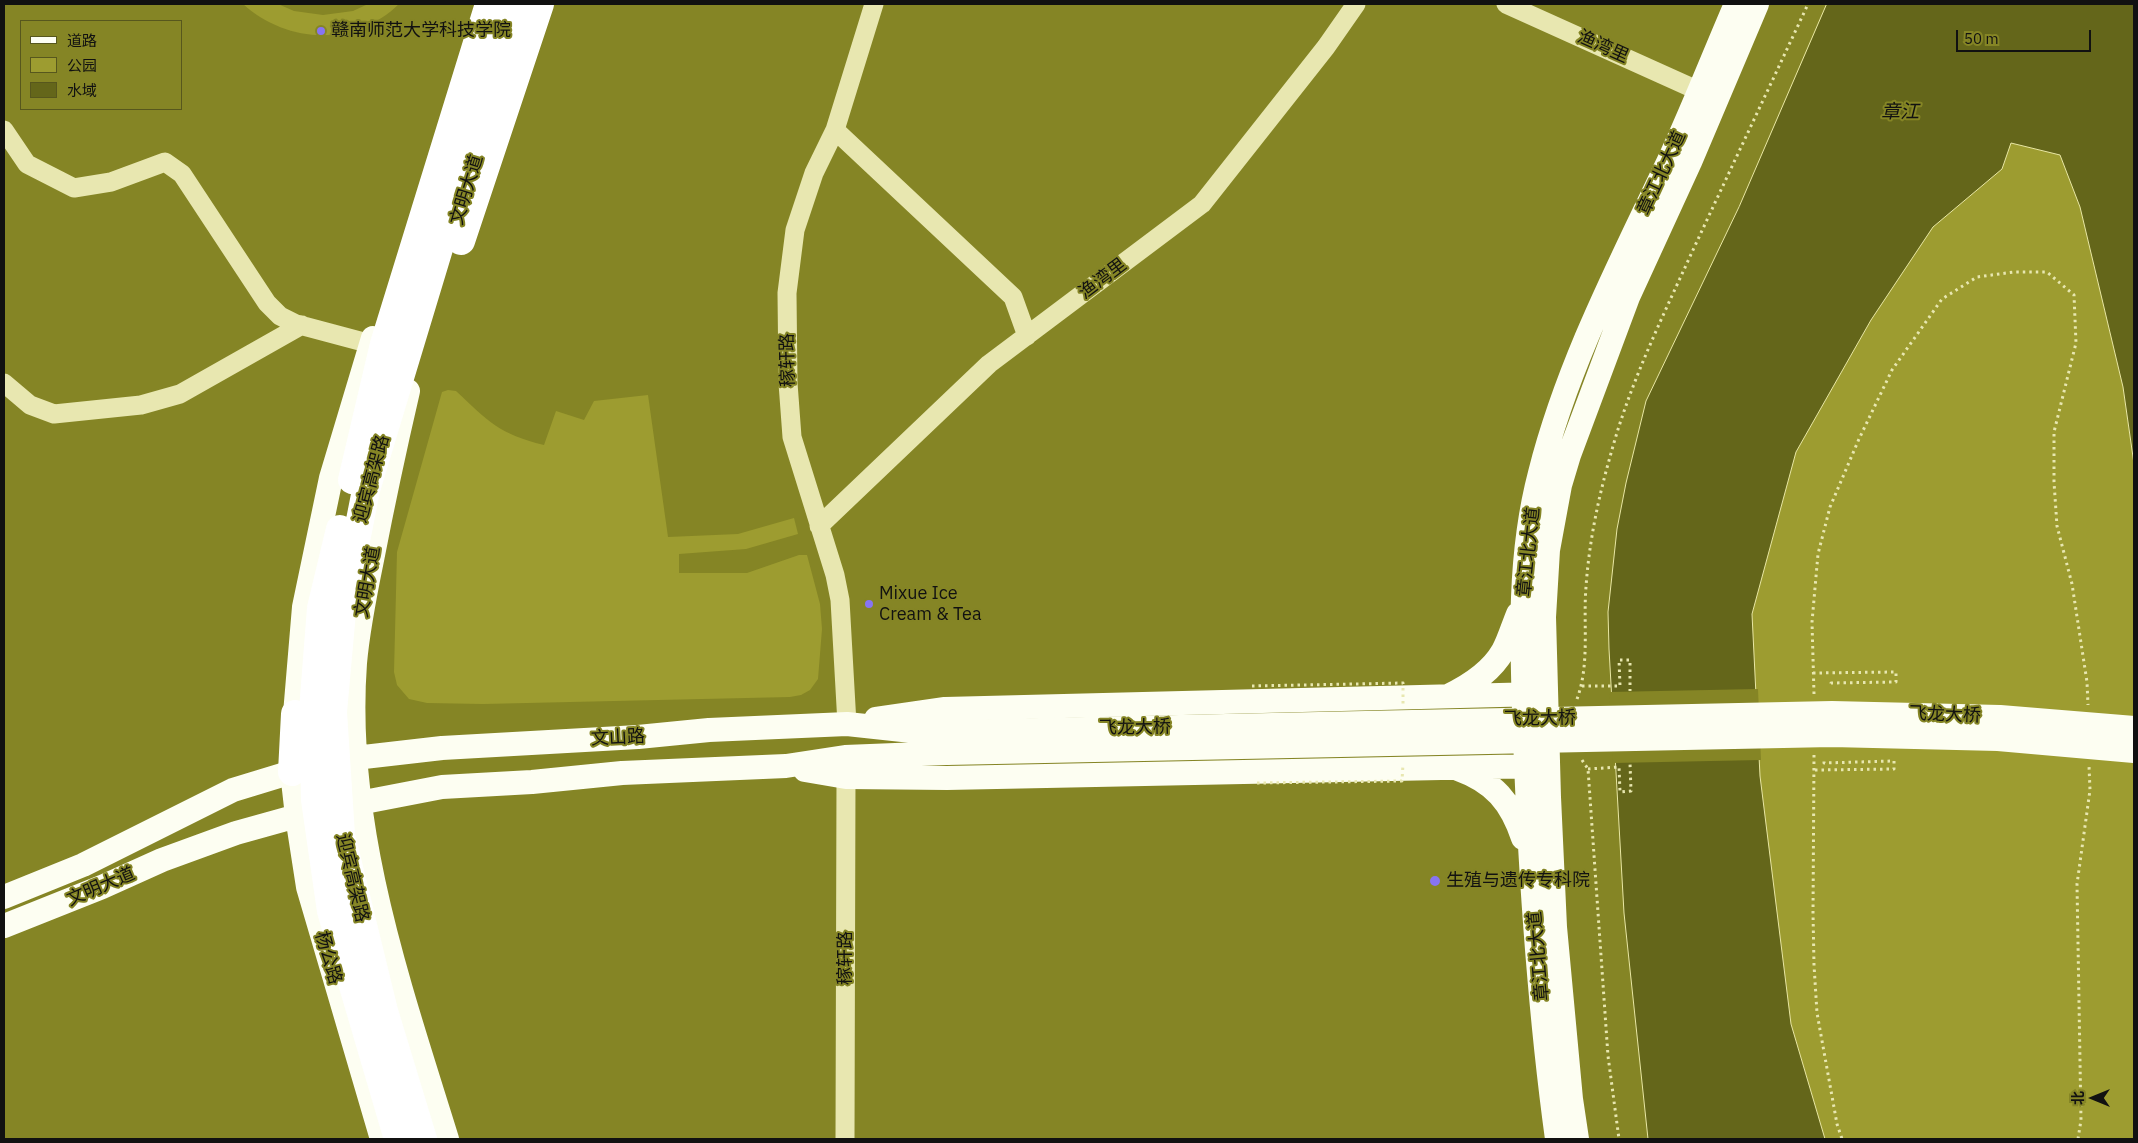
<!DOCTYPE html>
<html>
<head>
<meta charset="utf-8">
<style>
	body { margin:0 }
	#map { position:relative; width:2138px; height:1143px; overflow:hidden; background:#858525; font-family:"IBM Plex Sans","Noto Sans SC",sans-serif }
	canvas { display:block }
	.frame { position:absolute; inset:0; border:5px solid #111; pointer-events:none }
	.legend { position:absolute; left:20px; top:20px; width:162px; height:90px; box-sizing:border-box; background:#858525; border:1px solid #57571d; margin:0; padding:6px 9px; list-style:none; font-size:15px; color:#111 }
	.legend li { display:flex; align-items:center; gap:10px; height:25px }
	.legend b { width:25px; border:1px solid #57571d }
	.north { position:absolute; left:2068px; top:1073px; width:50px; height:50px; -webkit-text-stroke:4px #858525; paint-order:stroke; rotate:270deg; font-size:14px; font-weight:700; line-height:20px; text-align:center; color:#111 }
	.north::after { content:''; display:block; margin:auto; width:18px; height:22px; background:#111; clip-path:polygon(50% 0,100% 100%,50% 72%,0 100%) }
	.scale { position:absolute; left:1956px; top:30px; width:135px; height:22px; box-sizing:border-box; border:2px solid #111; border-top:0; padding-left:6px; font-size:15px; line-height:18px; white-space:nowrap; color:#111; -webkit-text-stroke:4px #858525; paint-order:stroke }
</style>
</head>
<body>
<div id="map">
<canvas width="2138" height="1143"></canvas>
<div class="frame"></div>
<ul class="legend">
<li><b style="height:6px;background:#fdfef2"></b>道路</li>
<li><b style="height:14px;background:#9d9c30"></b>公园</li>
<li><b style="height:14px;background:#64661a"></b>水域</li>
</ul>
<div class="north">北</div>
<div class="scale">50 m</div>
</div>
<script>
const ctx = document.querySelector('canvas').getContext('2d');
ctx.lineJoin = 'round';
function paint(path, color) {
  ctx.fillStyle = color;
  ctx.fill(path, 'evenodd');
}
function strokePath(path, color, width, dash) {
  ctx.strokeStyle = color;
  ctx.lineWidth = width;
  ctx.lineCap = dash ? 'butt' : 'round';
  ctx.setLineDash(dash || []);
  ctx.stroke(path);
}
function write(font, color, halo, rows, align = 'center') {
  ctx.font = font + ' "IBM Plex Sans","Noto Sans SC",sans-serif';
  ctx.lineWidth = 4;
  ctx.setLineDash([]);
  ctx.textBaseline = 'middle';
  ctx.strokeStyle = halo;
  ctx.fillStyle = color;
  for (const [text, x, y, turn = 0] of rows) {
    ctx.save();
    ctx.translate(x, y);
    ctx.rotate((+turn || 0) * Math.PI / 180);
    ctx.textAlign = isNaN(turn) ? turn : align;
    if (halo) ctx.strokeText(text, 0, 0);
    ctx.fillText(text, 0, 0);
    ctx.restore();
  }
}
paint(new Path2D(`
	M 243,4 L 278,4 L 294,11 L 323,15 L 353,11 L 368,4 L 399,4 C 355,47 287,44 243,4 Z
	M 2011,143 L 2060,155 L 2080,207 L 2123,387 L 2134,464 L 2134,1139 L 1825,1139 L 1791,1024 L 1760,776 L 1752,614 L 1796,452 L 1871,320 L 1933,227 L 2002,169 Z
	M 448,390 L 456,391 C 489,422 499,434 544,445 L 556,411 L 584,420 L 594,401 L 648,395 L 668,537 L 738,534 L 794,518 L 798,534 L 746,549 L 679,554 L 679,573 L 747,573 L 799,555 L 807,555 L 820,604 L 822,629 L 818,679 L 810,690 L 801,695 L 790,697 L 483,704 L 427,703 L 409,699 L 397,685 L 394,672 L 397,552 L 442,392 Z`), '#9d9c30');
const water = new Path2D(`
	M 1827,4 L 2134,4 L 2134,464 L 2123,387 L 2080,207 L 2060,155 L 2011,143 L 2002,169 L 1933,227 L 1871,320 L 1796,452 L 1752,614 L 1760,776 L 1791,1024 L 1825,1139 L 1648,1139 L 1624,913 L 1609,649 L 1608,612 L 1617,529 L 1626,483 L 1646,401 L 1739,207 Z`);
paint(water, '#64661a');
strokePath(water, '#e9e7a4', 1);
paint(new Path2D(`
	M 1758,689 L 1761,760 L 1613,763 L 1609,692 Z`), '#858525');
strokePath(new Path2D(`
	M 1813,673 L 1896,672 L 1896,682 L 1831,683 L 1831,687
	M 1582,686 L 1620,686 L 1619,660 L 1630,660 L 1630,691
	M 1814,694 L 1812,622 L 1818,554 L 1830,507 L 1859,439 L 1892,370 L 1942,299 L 1977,277 L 2014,272 L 2047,272 L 2074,295 L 2076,343 L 2054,432 L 2054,482 L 2057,526 L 2072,584 L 2087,682 L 2088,705
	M 1577,699 C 1590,664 1583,623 1586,587 C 1589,543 1598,499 1610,457 C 1629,385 1662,318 1693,250 C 1731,168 1770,86 1808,4
	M 1814,755 L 1813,913 L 1814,965 L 1817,1013 L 1837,1124 L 1842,1139
	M 1582,760 L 1588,769 L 1608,1056 L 1619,1139
	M 1588,769 L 1619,767 L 1620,792 L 1631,791 L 1630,763
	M 1815,770 L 1894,769 L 1894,761 L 1824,763 L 1824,758
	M 2078,1139 L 2081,1120 L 2077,884 L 2090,790 L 2089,766`), '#e8e7b0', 3, [2.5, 4]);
strokePath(new Path2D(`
	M 1506,4 L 1699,91
	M 4,130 L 27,164 L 74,188 L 111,182 L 165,162 L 182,174 L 267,303 L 280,316 L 296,324 L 371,344
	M 835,130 L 1013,297 L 1027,336
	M 4,383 L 30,405 L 54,414 L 141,405 L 180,394 L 302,325
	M 819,526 L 989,364 L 1202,204 L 1326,47 L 1356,4
	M 847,724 L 840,600 L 835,575 L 792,437 L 788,383 L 787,293 L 795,230 L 814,173 L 835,130 L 874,4
	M 845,1139 L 846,777`), '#e8e7b0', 19);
strokePath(new Path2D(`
	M 408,391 C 395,447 383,503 372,560 C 365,594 358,628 355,663 C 343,827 399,984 447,1139
	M 1448,696 C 1469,686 1491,672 1503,651 C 1509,640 1513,626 1518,614
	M 295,714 L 304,607 L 331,478 L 373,338
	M 876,719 L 945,709 L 1539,694
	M 1458,769 C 1494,782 1511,802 1523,838
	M 805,770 L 846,777 L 947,778 L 1540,766
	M 292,772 L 297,816 L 308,887 L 382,1139
	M 4,897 L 83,865 L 233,790 L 292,772 L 355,758 L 442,748 L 638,737 L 709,730 L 847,724 L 921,732 L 946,732
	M 4,926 L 102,887 L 162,860 L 236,833 L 297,816 L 359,803 L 442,787 L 532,782 L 622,773 L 786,766 L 845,757 L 946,753
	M 1557,1139 C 1539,1007 1530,872 1525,738 C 1522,650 1517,560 1540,473 C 1568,362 1622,260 1671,156 C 1694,106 1714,55 1736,4
	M 1577,1139 L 1571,1099 L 1555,927 L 1549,797 L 1544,617 L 1548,550 L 1560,485 L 1569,455 L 1628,297 L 1690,162 L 1757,4`), '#fdfef2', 24);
strokePath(new Path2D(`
	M 292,772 L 295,714`), '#fff', 28);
strokePath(new Path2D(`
	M 1252,686 L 1403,683 L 1403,704
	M 1257,783 L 1402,781 L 1403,764`), '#e8e7b0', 3, [2.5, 4]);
strokePath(new Path2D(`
	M 946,732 L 1832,713 L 2000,717 L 2134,728
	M 946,753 L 1832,735 L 1998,739 L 2134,751`), '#fdfef2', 24);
strokePath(new Path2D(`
	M 461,241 L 540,4
	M 352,480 L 384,344 L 489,4
	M 340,529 L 321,608 L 313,710 L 315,800 L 331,911 L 398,1139
	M 423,1139 L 384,1011 L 341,835 L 333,712 L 342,612 L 366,490 L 513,4`), '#fff', 28);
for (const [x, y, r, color] of [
	[321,31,5,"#8774f2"],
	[869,604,5,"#8774f2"],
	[1435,881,6,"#8774f2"]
]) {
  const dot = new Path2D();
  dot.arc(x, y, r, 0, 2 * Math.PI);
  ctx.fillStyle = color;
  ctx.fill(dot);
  strokePath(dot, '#858525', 2);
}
write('18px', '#111', '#858525', [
	["赣南师范大学科技学院",331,31],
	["Mixue Ice",879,594],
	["Cream & Tea",879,615],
	["生殖与遗传专科院",1446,881]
], 'left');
write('18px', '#111', '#858525', [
	["渔湾里",1603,47,24],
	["章江北大道",1662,173,-65],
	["文明大道",467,190,-73],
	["渔湾里",1103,279,-37],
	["稼轩路",788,360,-91],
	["迎宾高架路",372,479,-75],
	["章江北大道",1529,552,-84],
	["文明大道",368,582,-80],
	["飞龙大桥",1945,715,2],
	["飞龙大桥",1540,719,-1],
	["飞龙大桥",1135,728,-1],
	["文山路",618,738,-3],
	["迎宾高架路",352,878,77],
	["文明大道",101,887,-23],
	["章江北大道",1539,956,-95],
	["杨公路",328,958,74],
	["稼轩路",846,958,-90]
]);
write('italic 19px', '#111', '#858525', [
	["章江",1900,113]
]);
</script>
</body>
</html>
